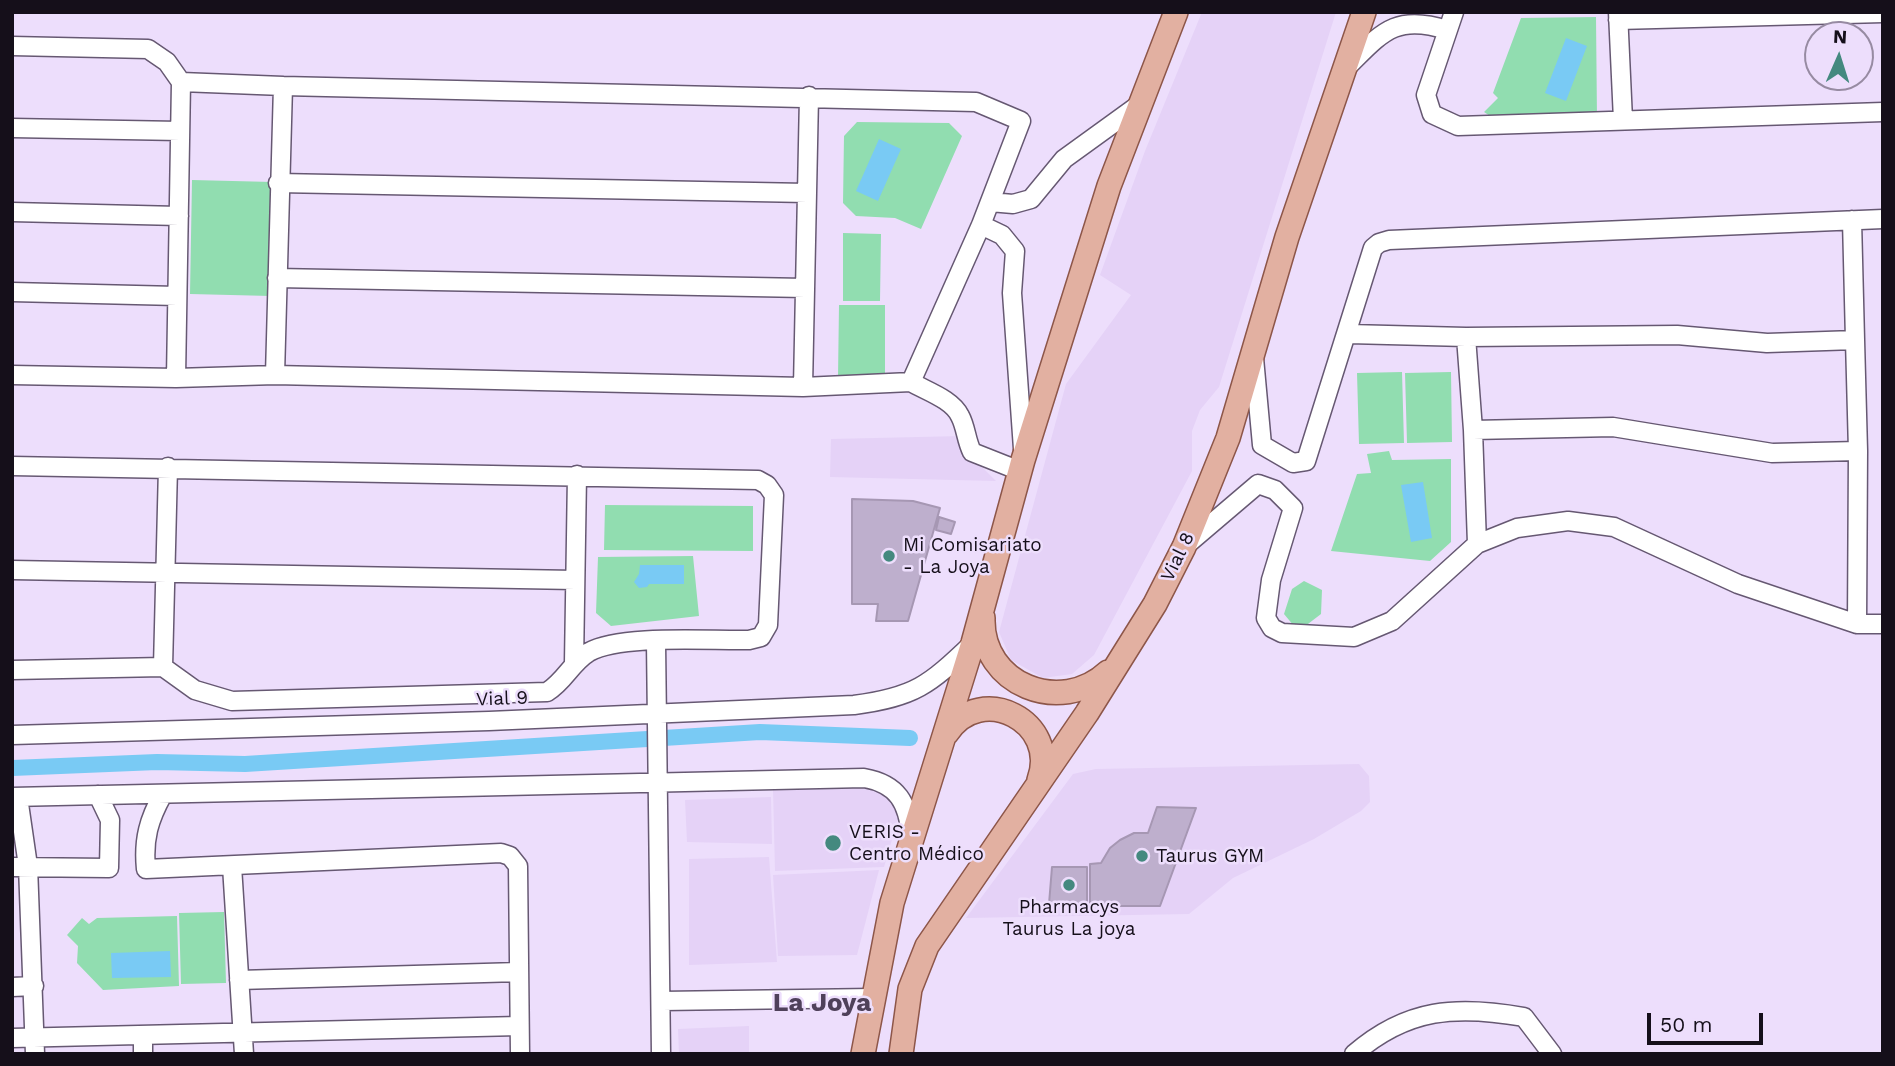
<!DOCTYPE html>
<html>
<head>
<meta charset="utf-8">
<style>
	body { margin:0 }
	#map { position:relative; width:1895px; height:1066px; overflow:hidden; background:#eddefc; font-family:"Work Sans",sans-serif }
	canvas { display:block }
	.frame { position:absolute; inset:0; border:14px solid #150f1a; pointer-events:none }
	.north { position:absolute; left:1804px; top:21px; width:70px; height:70px; box-sizing:border-box; background:#eddefc; border:2px solid #978ba2; border-radius:50%; rotate:3deg; font-size:19px; font-weight:700; line-height:28px; text-align:center; color:#150f1a }
	.north::after { content:''; display:block; margin:auto; width:24px; height:32px; background:#44897f; clip-path:polygon(50% 0,100% 100%,50% 72%,0 100%) }
	.scale { position:absolute; left:1647px; top:1013px; width:116px; height:32px; box-sizing:border-box; border:4px solid #150f1a; border-top:0; padding-left:9px; font-size:21px; line-height:24px; white-space:nowrap; color:#150f1a; -webkit-text-stroke:5px #eddefc; paint-order:stroke }
</style>
</head>
<body>
<div id="map">
<canvas width="1895" height="1066"></canvas>
<div class="frame"></div>
<div class="north">N</div>
<div class="scale">50 m</div>
</div>
<script>
const ctx = document.querySelector('canvas').getContext('2d');
ctx.lineJoin = 'round';
function paint(path, color) {
  ctx.fillStyle = color;
  ctx.fill(path, 'evenodd');
}
function strokePath(path, color, width, dash) {
  ctx.strokeStyle = color;
  ctx.lineWidth = width;
  ctx.lineCap = dash ? 'butt' : 'round';
  ctx.setLineDash(dash || []);
  ctx.stroke(path);
}
function write(font, color, halo, rows, align = 'center') {
  ctx.font = font + ' "Work Sans",sans-serif';
  ctx.lineWidth = 5;
  ctx.setLineDash([]);
  ctx.textBaseline = 'middle';
  ctx.strokeStyle = halo;
  ctx.fillStyle = color;
  for (const [text, x, y, turn = 0] of rows) {
    ctx.save();
    ctx.translate(x, y);
    ctx.rotate((+turn || 0) * Math.PI / 180);
    ctx.textAlign = isNaN(turn) ? turn : align;
    if (halo) ctx.strokeText(text, 0, 0);
    ctx.fillText(text, 0, 0);
    ctx.restore();
  }
}
paint(new Path2D(`
	M 1202,12 L 1336,12 L 1219,387 L 1200,410 L 1192,431 L 1192,471 L 1094,655 L 1072,674 L 1043,678 L 1011,660 L 999,632 L 1066,384 L 1131,295 L 1100,275 L 1145,151 Z
	M 962,436 L 968,453 L 996,481 L 830,477 L 831,439 Z
	M 1359,764 L 1369,776 L 1370,802 L 1361,811 L 1314,839 L 1233,878 L 1189,914 L 966,918 L 1073,774 L 1096,769 Z
	M 868,782 L 891,800 L 898,819 L 884,867 L 775,871 L 773,789 Z
	M 771,797 L 772,844 L 687,842 L 685,800 Z
	M 769,857 L 777,962 L 689,965 L 689,859 Z
	M 879,870 L 857,955 L 778,956 L 773,875 Z
	M 749,1026 L 749,1054 L 679,1054 L 678,1029 Z`), '#e5d2f7');
paint(new Path2D(`
	M 1596,17 L 1597,119 L 1501,123 L 1484,112 L 1498,98 L 1493,93 L 1521,18 Z
	M 857,122 L 949,123 L 962,136 L 921,229 L 895,218 L 856,216 L 843,203 L 844,136 Z
	M 192,180 L 273,182 L 271,296 L 190,294 Z
	M 843,233 L 881,234 L 880,301 L 843,301 Z
	M 839,305 L 885,305 L 885,378 L 838,377 Z
	M 1402,372 L 1404,443 L 1359,444 L 1357,373 Z
	M 1451,372 L 1452,442 L 1407,443 L 1405,373 Z
	M 1389,451 L 1392,460 L 1451,459 L 1451,542 L 1430,561 L 1331,551 L 1357,474 L 1371,473 L 1367,454 Z
	M 605,505 L 753,506 L 753,551 L 604,550 Z
	M 693,556 L 699,616 L 611,626 L 596,613 L 598,557 Z
	M 1304,581 L 1322,590 L 1321,614 L 1304,627 L 1294,626 L 1284,614 L 1292,589 Z
	M 224,912 L 226,983 L 181,984 L 179,913 Z
	M 177,916 L 179,986 L 103,990 L 77,963 L 78,946 L 67,935 L 82,918 L 89,924 L 97,918 Z`), '#91ddb0');
paint(new Path2D(`
	M 1566,38 L 1587,46 L 1566,101 L 1545,93 Z
	M 879,139 L 901,149 L 878,201 L 856,191 Z
	M 1423,482 L 1432,538 L 1411,542 L 1401,485 Z
	M 640,565 L 684,565 L 684,584 L 649,584 L 647,587 L 639,588 L 634,582 L 639,574 Z
	M 170,951 L 171,977 L 112,978 L 111,953 Z`), '#79caf4');
strokePath(new Path2D(`
	M 12,768 L 157,762 L 245,764 L 760,732 L 910,738`), '#79caf4', 16);
const building = new Path2D(`
	M 852,499 L 913,501 L 940,508 L 908,621 L 876,621 L 878,604 L 852,604 Z
	M 939,517 L 955,522 L 951,534 L 936,530 Z
	M 1157,807 L 1196,808 L 1160,906 L 1090,906 L 1090,864 L 1101,863 L 1110,848 L 1120,840 L 1134,833 L 1148,833 Z
	M 1052,867 L 1087,867 L 1087,904 L 1049,904 Z`);
paint(building, '#beafcd');
strokePath(building, '#a697b3', 2);
const minor = new Path2D(`
	M 1454,12 L 1426,95 L 1432,114 L 1458,126 L 1883,112
	M 1618,12 L 1623,120
	M 1618,20 L 1883,13
	M 12,46 L 148,49 L 167,62 L 181,82 L 176,378 L 275,375 L 283,86 L 181,82
	M 1345,69 C 1381,34 1394,13 1447,30
	M 12,128 L 180,131
	M 278,183 L 807,193
	M 990,202 L 1013,204 L 1031,199 L 1064,159 L 1140,104
	M 12,212 L 179,216
	M 981,225 L 1002,235 L 1015,251 L 1012,293 L 1023,449
	M 277,278 L 805,288
	M 12,292 L 177,296
	M 1349,334 L 1466,337 L 1473,430
	M 1466,337 L 1677,335 L 1767,343 L 1855,340 L 1852,220
	M 1855,340 L 1858,451
	M 1254,358 L 1262,445 L 1293,463 L 1306,461 L 1373,248 L 1379,243 L 1389,240 L 1883,219
	M 12,375 L 176,378
	M 275,375 L 803,387 L 911,382 L 981,225 L 1021,121 L 976,102 L 283,86
	M 911,382 C 926,391 952,399 960,416 C 966,427 966,440 972,452 L 1020,471
	M 803,387 L 809,96
	M 12,466 L 758,480 L 767,485 L 774,495 L 768,625 L 761,637 L 749,640 C 710,641 621,634 589,652 C 571,663 565,681 547,692 L 232,701 L 195,690 L 163,667 L 12,670
	M 1477,544 L 1473,430 L 1613,427 L 1772,453 L 1858,451 L 1857,624
	M 1184,547 L 1258,484 L 1275,490 L 1293,508 L 1271,580 L 1266,618 L 1272,628 L 1282,633 L 1354,637 L 1392,621 L 1477,544 L 1517,528 L 1568,521 L 1614,527 L 1738,584 L 1857,624 L 1883,624
	M 12,570 L 575,580
	M 656,642 L 661,1054
	M 574,663 L 577,475
	M 163,667 L 168,467
	M 12,735 L 489,721 L 854,705 C 915,697 929,685 972,644
	M 163,794 C 149,819 143,839 146,869 L 501,853 L 510,856 L 518,866 L 520,1054
	M 12,797 L 864,778 C 898,784 908,803 911,836
	M 18,797 L 28,866 L 35,1054
	M 232,866 L 244,1054
	M 12,867 L 109,868 L 110,820 L 98,795
	M 239,980 L 519,972
	M 12,987 L 34,986
	M 662,1001 L 872,998
	M 143,1035 L 143,1054
	M 12,1038 L 519,1026
	M 1354,1054 C 1407,1008 1457,1005 1524,1017 L 1552,1054`);
const major = new Path2D(`
	M 983,618 C 981,685 1061,716 1108,672
	M 947,733 C 981,681 1060,722 1039,780
	M 863,1054 L 892,903 L 973,643 L 1023,460 L 1109,186 L 1176,12
	M 901,1054 L 910,989 L 927,946 L 1087,713 L 1155,604 L 1184,547 L 1228,438 L 1287,237 L 1364,12`);
strokePath(minor, '#665872', 21);
strokePath(major, '#8d5649', 26);
strokePath(minor, '#fff', 18);
strokePath(major, '#e2b0a1', 23);
for (const [x, y, r, color] of [
	[889,556,7,"#44897f"],
	[833,843,9,"#44897f"],
	[1142,856,7,"#44897f"],
	[1069,885,7,"#44897f"]
]) {
  const dot = new Path2D();
  dot.arc(x, y, r, 0, 2 * Math.PI);
  ctx.fillStyle = color;
  ctx.fill(dot);
  strokePath(dot, '#eddefc', 2.5);
}
write('19px', '#150f1a', '#eddefc', [
	["Mi Comisariato",903,545],
	["- La Joya",903,567],
	["VERIS -",849,832],
	["Centro Médico",849,854],
	["Taurus GYM",1156,856],
	["Pharmacys",1069,907,"center"],
	["Taurus La joya",1069,929,"center"]
], 'left');
write('19px', '#150f1a', '#eddefc', [
	["Vial 8",1178,557,-64],
	["Vial 9",502,699,-2]
]);
write('bold 26px', '#4f415a', '#eddefc', [
	["La Joya",822,1003]
]);
</script>
</body>
</html>
